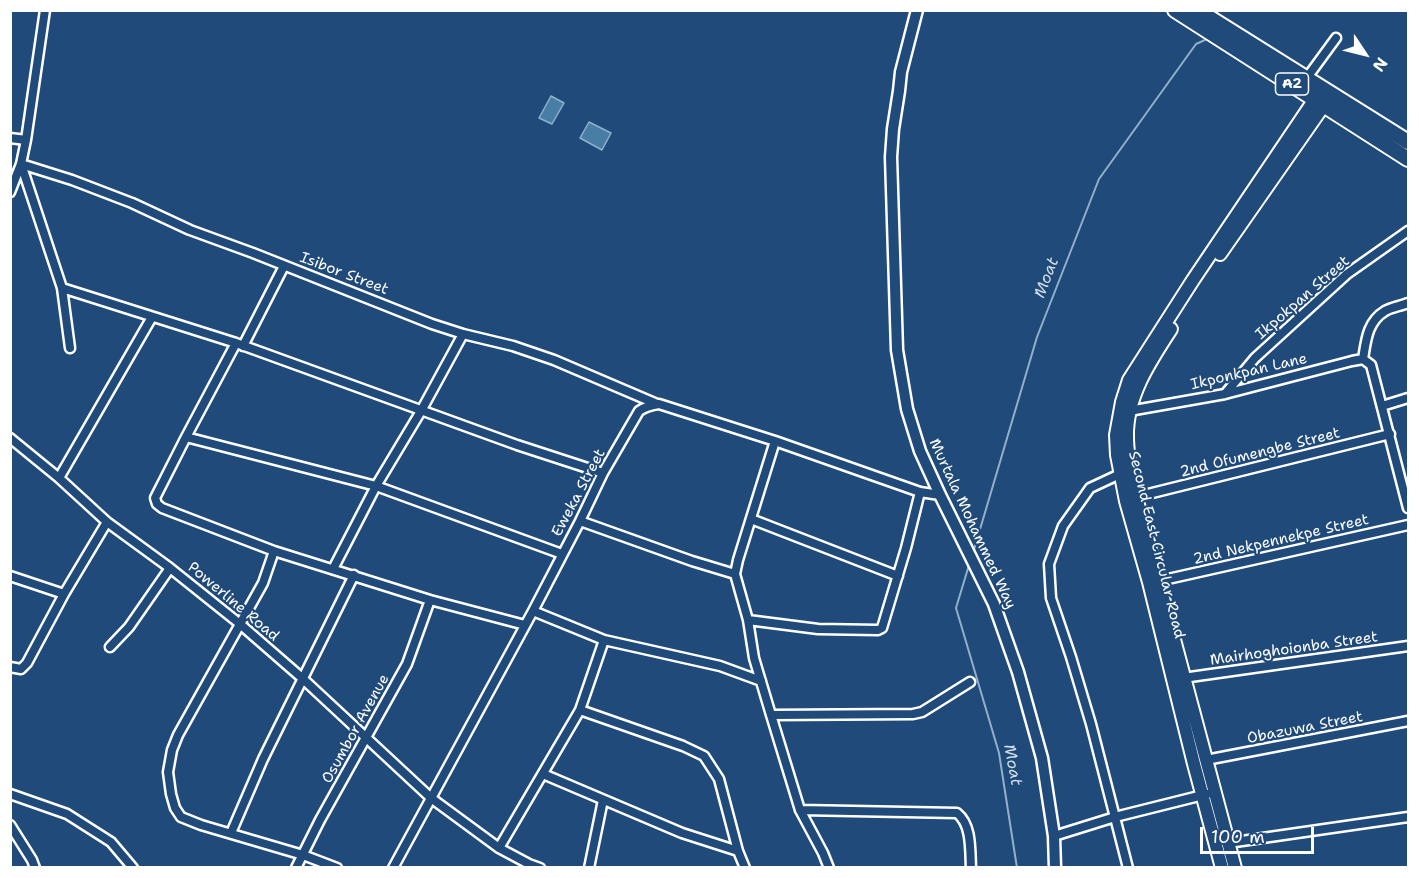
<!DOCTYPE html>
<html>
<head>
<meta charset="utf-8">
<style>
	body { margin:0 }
	#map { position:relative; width:1419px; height:878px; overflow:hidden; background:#1f4a7a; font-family:"Shantell Sans",sans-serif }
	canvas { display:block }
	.frame { position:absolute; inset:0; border:12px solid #fff; pointer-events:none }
	.north { position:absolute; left:1335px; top:24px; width:60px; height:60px; -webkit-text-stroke:4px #1f4a7a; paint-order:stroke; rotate:125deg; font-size:16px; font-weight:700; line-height:24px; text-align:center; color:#fff }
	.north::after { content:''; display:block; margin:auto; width:21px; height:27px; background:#fff; clip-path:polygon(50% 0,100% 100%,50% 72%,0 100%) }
	.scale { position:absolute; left:1200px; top:827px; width:114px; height:27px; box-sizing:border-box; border:3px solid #fff; border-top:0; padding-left:8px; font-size:18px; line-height:21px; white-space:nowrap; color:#fff; -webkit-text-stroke:4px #1f4a7a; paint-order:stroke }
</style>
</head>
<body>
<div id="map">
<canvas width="1419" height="878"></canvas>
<div class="frame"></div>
<div class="north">N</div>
<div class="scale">100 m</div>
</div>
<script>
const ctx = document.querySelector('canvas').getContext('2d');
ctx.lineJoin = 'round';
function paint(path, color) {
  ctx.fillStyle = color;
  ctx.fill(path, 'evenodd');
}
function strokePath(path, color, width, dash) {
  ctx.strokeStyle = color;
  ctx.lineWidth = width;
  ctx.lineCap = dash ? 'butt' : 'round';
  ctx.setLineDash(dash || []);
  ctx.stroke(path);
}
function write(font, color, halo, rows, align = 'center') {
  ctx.font = font + ' "Shantell Sans",sans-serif';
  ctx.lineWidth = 4.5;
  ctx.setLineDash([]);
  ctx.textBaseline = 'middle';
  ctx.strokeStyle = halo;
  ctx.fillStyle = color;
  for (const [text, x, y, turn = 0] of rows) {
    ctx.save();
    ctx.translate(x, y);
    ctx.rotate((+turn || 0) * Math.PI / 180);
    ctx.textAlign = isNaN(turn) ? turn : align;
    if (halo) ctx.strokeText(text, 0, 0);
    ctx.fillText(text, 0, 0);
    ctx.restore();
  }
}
const water = new Path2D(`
	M 551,96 L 564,103 L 552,124 L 539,118 Z
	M 589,122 L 611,133 L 602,150 L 580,138 Z`);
paint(water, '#487da6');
strokePath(water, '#91b1ca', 1.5);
strokePath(new Path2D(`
	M 1231,11 L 1234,10
	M 973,553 L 1037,337 L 1099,179 L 1196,44 L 1205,40
	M 969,565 L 956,608 L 999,753 L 1017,868`), '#91b1ca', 2);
const minor = new Path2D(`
	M 1306,79 L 1336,38
	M 10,138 L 26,140
	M 21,164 L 72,180 L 132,203 L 190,230 L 253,253 L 432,324 L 463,334 L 513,346 L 554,360 L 657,404
	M 21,164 L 62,288 L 70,348
	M 10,192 L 21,164 L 26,140 L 45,10
	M 62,288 L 236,343 L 517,445 L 603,473
	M 236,343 L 186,437 L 155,498 L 157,504 L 162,508 L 274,551 L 430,600 L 525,625
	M 243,346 L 284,266
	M 1363,359 C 1366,341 1367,322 1385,311 C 1392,307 1401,306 1408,303
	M 1225,394 L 1255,358 L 1347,274 L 1408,231
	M 1382,406 L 1408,398
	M 1129,411 L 1225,394 L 1352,361 L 1363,359 L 1371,365 L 1408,508
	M 186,437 L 376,486 L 562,554
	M 10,438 L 59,478 L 107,522 L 170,568 L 240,624 L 302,678 L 431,798 L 499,848 L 529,864 L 540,868
	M 775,441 L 738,560 L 735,574 L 748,620 L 754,658 L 771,715 L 800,810 L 823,853 L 829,868
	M 1120,474 L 1090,488 L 1063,526 L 1049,564 L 1051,598 L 1071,657 L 1091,724 L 1128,868
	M 59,478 L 152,317
	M 1136,497 L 1390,434
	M 751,519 L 898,576
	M 580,521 L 692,561 L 735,574
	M 274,551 L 263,583 L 178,735 L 172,750 L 168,772 L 171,794 L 175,808 L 181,817 L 201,825 L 303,855 L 337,868
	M 333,569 L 376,486 L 421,411 L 463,334
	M 10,576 L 64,594
	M 1159,581 L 1408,525
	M 533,611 L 604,640 L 720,666 L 761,681
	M 748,620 L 818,629 L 878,630 L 882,628 L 906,548 L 920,492
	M 110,647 L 129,627 L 170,568
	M 10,667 L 21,669 L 27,663 L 64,594 L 107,522
	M 1183,678 L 1408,646
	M 580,710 L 683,746 L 704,756 L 719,779 L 738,851 L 745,868
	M 771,715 L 913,714 L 922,712 L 970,682
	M 1206,760 L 1408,721
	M 543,774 L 682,833 L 738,851
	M 10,794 L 67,814 L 111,842 L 133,868
	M 800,810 L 957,813 C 972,825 970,850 971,868
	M 10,825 L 32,860 L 35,868
	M 231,833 L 263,759 L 354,575
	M 1054,836 L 1115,817 L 1207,794
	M 1228,843 L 1408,817
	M 499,848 L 580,710 L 604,640
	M 296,868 L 320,820 L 407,664 L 430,600
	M 393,868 L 533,611 L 580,521 L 603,473 L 639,411 C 645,407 651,405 659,404 L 775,441 L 920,492 L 940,495
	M 589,868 L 603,800`);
const tertiary = new Path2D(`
	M 917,10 L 901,72 L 899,91 L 893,129 L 891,157 L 897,350 L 907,409 L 920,451 L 940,495 L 994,604 L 1018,672 L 1042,758 L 1054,836 L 1055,868`);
const secondary = new Path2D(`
	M 1220,254 L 1324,105
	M 1171,329 C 1150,361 1126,397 1127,437 C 1127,457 1132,477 1136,497 L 1235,868
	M 1222,868 L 1194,764 L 1149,582 L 1126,501 L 1117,455 L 1116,435 L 1122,402 L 1129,380 L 1193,280 L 1315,99`);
const trunk = new Path2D(`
	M 1175,10 L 1408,159
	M 1197,10 L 1408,142`);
strokePath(minor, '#fff', 13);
strokePath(tertiary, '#fff', 15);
strokePath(secondary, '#fff', 16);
strokePath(trunk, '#fff', 18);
strokePath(minor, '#1f4a7a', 8);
strokePath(tertiary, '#1f4a7a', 10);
strokePath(secondary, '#1f4a7a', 12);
strokePath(trunk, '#1f4a7a', 14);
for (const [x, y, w] of [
	[1292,84,33]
]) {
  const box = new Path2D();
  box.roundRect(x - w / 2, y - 11, w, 22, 4.5);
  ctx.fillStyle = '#1f4a7a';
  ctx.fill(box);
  strokePath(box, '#fff', 1.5);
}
write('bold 14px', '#fff', null, [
	["A2",1292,84]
]);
write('15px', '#fff', '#1f4a7a', [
	["Isibor Street",344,274,21],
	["Ikpokpan Street",1303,298,-41],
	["Ikponkpan Lane",1249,372,-13],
	["2nd Ofumengbe Street",1260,453,-14],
	["Eweka Street",579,493,-62],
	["Murtala Mohammed Way",972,524,65],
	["2nd Nekpennekpe Street",1281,540,-13],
	["Second East Circular Road",1156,545,76],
	["Powerline Road",233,602,40],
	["Mairhoghoionba Street",1294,649,-8],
	["Obazuwa Street",1305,728,-11],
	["Osumbor Avenue",356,729,-61]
]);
write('italic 16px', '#d1dee9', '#1f4a7a', [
	["Moat",1047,278,-69],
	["Moat",1012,765,79]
]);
</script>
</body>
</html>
